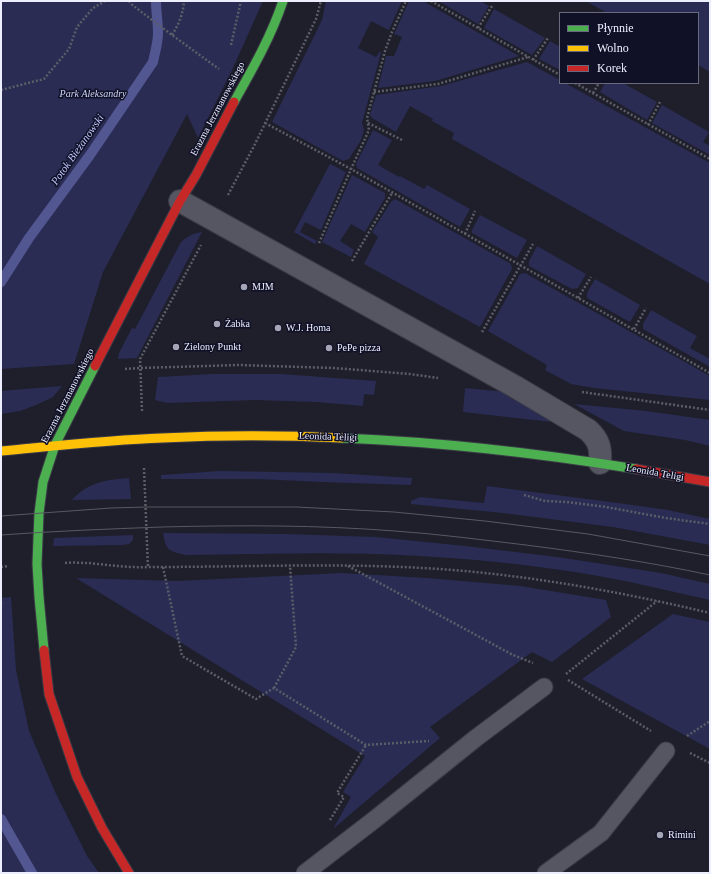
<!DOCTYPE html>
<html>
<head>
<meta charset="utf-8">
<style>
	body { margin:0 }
	#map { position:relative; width:711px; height:874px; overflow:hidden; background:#1e1f2b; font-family:"Times New Roman",serif }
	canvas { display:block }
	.frame { position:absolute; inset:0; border:2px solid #edefff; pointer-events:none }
	.legend { position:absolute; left:559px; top:12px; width:140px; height:72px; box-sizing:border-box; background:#101126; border:1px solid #686a7d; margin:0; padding:5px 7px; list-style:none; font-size:12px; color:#edefff }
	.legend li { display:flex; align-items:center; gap:8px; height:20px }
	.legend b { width:20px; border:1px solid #686a7d }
</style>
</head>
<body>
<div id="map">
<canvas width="711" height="874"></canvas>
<div class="frame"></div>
<ul class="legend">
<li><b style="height:5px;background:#4caf50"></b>Płynnie</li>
<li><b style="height:5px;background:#ffc107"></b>Wolno</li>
<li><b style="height:5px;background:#c62828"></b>Korek</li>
</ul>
</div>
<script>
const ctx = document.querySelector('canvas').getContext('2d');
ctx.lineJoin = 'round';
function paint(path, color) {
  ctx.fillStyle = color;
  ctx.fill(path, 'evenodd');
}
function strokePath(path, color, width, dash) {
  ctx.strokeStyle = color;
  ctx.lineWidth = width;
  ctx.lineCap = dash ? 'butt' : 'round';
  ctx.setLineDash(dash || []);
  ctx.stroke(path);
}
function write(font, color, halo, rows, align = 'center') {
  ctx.font = font + ' "Times New Roman",serif';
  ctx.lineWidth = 3;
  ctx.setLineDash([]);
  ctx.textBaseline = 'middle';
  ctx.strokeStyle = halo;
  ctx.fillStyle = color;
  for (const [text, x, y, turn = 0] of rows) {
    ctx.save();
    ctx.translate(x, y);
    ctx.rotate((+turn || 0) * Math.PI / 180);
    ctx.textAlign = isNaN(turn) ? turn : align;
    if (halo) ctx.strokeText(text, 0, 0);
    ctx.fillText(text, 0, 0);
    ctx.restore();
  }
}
paint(new Path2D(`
	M 1,1 L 263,1 L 232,70 L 198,138 L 187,114 L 103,272 L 74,364 L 1,369 Z
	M 326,1 L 402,1 L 389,30 L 371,21 L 358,48 L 376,57 L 380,51 L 381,53 L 362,123 L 364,130 L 361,140 L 349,159 L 343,161 L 272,122 L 322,20 Z
	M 409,1 L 423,1 L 519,56 L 435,81 L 378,88 L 386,56 L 394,56 L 402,37 L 394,34 Z
	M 438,1 L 480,1 L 489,6 L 478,24 Z
	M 586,1 L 710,1 L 710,72 L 698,65 L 698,13 L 607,13 Z
	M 494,9 L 545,38 L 532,55 L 484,28 Z
	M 550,41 L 560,47 L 560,70 L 539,59 Z
	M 527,62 L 560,80 L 560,83 L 565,83 L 710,163 L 710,284 L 452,139 L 454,133 L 432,121 L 433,119 L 410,106 L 396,132 L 372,118 L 370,115 L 376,95 L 441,86 Z
	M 605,83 L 623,83 L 657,102 L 647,120 L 600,92 Z
	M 662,105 L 709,132 L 703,142 L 710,146 L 710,155 L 652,123 Z
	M 373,130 L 392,140 L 378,165 L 399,177 L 400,176 L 424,189 L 427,185 L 470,209 L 460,227 L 357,168 L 356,164 Z
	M 330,164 L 346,172 L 321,230 L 305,222 L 300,232 L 317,241 L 315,244 L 294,232 Z
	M 352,175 L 385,193 L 385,198 L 365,232 L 351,224 L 340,241 L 354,250 L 351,257 L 322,242 Z
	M 395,199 L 511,264 L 512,269 L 480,327 L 364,264 L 378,237 L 372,232 L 391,202 Z
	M 480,215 L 527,240 L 517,258 L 472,233 L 472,230 Z
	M 202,232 L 137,358 L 118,359 L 119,353 L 132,328 L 135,329 L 181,242 C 188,236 193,233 202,232 Z
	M 537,246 L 586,274 L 578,288 L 572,289 L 529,266 L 529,261 Z
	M 525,273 L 710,376 L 710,400 L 594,388 L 571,384 L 545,370 L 547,365 L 488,331 L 520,274 Z
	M 595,279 L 640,305 L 630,322 L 587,298 L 587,293 Z
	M 651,310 L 697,336 L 690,348 L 710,359 L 710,367 L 643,329 L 643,324 Z
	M 214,374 L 281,374 L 376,381 L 374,395 L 364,394 L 363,406 L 317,402 L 255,400 L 167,403 L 155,400 L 158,377 Z
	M 62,386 L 53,397 L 36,405 L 20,411 L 1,414 L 1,391 Z
	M 465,388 L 506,392 L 552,422 L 463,412 Z
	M 574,404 L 646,411 L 710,420 L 710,446 L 685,440 L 624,431 Z
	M 220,471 L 334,473 L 412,478 L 411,485 L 322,482 L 258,479 L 161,479 L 161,475 Z
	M 129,478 L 131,499 L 72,500 C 88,482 106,480 129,478 Z
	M 487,486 L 618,503 L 668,510 L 710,519 L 710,545 L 613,527 L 503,513 L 411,504 L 411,501 L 420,497 L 484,503 Z
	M 163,533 L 285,534 L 376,537 L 465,546 L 557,557 L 661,573 L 710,584 L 710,600 C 683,594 657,588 630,582 C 561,568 491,560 420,556 C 342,551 263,554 185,555 C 168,551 166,550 163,533 Z
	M 133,535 L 133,540 L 129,544 L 122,545 L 53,546 L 54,538 Z
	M 342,573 L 427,578 L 520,586 L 606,600 L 611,617 L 552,662 L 532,652 L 430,727 L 440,738 L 333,829 L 351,797 L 343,792 L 365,756 L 76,578 L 177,581 Z
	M 11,597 L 16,670 L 29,731 L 56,794 L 87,856 L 99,873 L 1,873 L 1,598 Z
	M 673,614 L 710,622 L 710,749 L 582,679 Z`), '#2a2c54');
strokePath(new Path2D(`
	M 1,282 L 29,238 L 90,155 L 153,62 C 155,52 158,43 158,33 C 158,22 156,12 156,1
	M 1,819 L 32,873`), '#525691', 10);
const lane = new Path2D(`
	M 305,873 L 374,820 L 476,738 L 544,687
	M 546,873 L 601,833 L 666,751`);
const street = new Path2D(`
	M 180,201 L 514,386 L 588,430 C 599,440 601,448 600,463`);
const fast = new Path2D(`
	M 234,102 C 252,70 271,37 283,1
	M 342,438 C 440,442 538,453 636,469
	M 44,650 L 39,597 L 37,564 L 39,513 L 43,482 L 55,445 L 95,366`);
const slow = new Path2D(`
	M 1,451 C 55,446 108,440 162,438 C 222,435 282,435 342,438`);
const jam = new Path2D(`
	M 95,366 L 180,201 L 196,175 L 234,102
	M 636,469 L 710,482
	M 44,650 L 49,694 L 77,777 L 102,828 L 129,873`);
strokePath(lane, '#3b3b46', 19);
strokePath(street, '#3b3b46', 24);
strokePath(fast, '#3b3b46', 11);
strokePath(slow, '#3b3b46', 11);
strokePath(jam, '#3b3b46', 11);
strokePath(new Path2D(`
	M 129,1 L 131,4 L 172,35 L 219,69
	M 431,1 L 560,75
	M 478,28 L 492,6
	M 172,35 C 179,24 183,14 184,1
	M 231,45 L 241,1
	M 533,60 L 548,38
	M 575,83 L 710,159
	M 1,90 L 44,79 L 69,49 L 77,27 L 93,8 L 105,1
	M 374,92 L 438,84 L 528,57
	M 593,93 L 599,83
	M 265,123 L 351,169 L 710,373
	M 368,123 L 402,140
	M 648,125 L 660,102
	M 228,195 L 255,144 L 316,19 L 321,1
	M 465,234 L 475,211
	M 319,243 L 351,169 L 369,130 L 367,118 L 385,51 L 392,32 L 406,1
	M 352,261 L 392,193
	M 578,298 L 591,277
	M 634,329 L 646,308
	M 482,332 L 533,244
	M 125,369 L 140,368 L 239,365 L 334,368 L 410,374 L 438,378
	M 582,392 L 710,410
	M 142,411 L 140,359 L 201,245
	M 144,468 L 148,568
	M 524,495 L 545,501 L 567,502 L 606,507 L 666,518 L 710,524
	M 65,563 C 73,562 81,563 88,563 C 109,565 129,568 150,567 C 251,567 352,562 453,570 C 539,577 626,593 710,613
	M 348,566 L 513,655 L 533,663
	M 1,567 L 8,566
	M 163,567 L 182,656 L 256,699 L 274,688 L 366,745 L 429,741
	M 1,602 L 1,605
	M 566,674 L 657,601
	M 568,680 L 651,731
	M 274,688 L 296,647 L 290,566
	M 687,736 L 710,721
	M 690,753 L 710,763
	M 330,820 L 344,797 L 337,793 L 366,745`), '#5c5e67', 2.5, [2, 2]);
strokePath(lane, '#555661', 17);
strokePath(street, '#555661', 22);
strokePath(fast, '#4caf50', 9);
strokePath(slow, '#ffc107', 9);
strokePath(jam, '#c62828', 9);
strokePath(new Path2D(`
	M 1,516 L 111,508 L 146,507 L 296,507 L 394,512 L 485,521 L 588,534 L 710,556
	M 1,535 C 55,531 108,529 162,527 C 240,525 317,525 395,531 C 439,534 483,540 526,545 C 588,553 649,562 710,575`), '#585963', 1);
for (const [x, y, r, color] of [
	[244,287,4,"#a5a6b5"],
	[217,324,4,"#a5a6b5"],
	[278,328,4,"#a5a6b5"],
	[176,347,4,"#a5a6b5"],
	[329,348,4,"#a5a6b5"],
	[660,835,4,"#a5a6b5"]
]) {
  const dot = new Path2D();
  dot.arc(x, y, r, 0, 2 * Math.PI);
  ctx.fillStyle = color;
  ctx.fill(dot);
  strokePath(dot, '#101126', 1.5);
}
write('italic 10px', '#cfd4fa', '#101126', [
	["Park Aleksandry",93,94]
]);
write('10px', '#edefff', '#101126', [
	["Erazma Jerzmanowskiego",218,109,-62],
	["Erazma Jerzmanowskiego",68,396,-63],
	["Leonida Teligi",328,437,2],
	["Leonida Teligi",655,473,10]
]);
write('10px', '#edefff', '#101126', [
	["MJM",252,287],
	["Żabka",225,324],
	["W.J. Homa",286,328],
	["Zielony Punkt",184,347],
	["PePe pizza",337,348],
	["Rimini",668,835]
], 'left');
write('italic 11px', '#c0c6fe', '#101126', [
	["Potok Bieżanowski",78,150,-55]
]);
</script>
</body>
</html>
